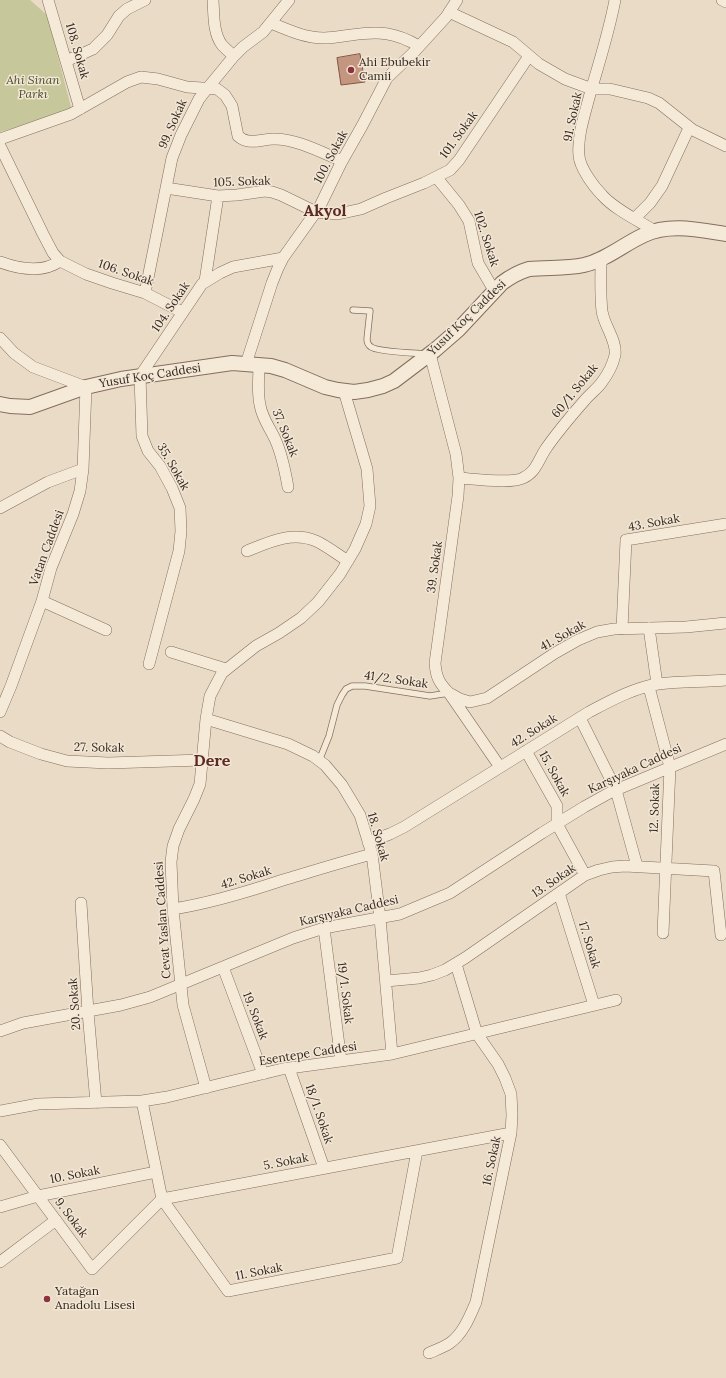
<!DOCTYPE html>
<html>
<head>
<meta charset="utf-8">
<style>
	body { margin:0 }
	canvas { display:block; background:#eadbc6 }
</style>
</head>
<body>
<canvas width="726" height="1378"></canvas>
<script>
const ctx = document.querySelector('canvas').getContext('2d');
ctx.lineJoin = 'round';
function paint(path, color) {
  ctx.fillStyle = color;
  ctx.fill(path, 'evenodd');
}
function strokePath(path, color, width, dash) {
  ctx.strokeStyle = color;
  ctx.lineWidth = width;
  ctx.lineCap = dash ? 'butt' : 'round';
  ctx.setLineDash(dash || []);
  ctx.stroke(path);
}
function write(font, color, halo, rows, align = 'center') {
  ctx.font = font + ' Lora,serif';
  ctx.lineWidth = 3;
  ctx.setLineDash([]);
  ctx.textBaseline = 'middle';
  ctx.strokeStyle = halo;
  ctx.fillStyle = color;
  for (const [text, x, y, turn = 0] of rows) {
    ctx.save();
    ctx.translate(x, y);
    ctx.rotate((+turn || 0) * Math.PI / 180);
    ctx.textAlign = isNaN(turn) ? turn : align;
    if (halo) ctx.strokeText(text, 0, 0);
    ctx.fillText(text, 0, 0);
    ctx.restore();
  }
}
paint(new Path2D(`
	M 0,0 L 30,0 L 46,14 L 49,22 L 72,111 L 0,132 Z`), '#c6c79b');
const building = new Path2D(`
	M 360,54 L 365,82 L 341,85 L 337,58 Z`);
paint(building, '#c4957f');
strokePath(building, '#805746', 1);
const service = new Path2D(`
	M 353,310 L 370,311 L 367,339 C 367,343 368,345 371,347 C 378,352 415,353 426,354
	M 319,761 L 329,736 L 337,705 L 342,695 L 346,689 L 352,686 L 365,686 L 430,696 L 449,693`);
const minor = new Path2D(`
	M 48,0 L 80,109
	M 213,0 C 214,15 213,33 222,45 C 226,49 230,53 234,56
	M 615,0 C 609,32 599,63 590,94 C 585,114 577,136 579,156 C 580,168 594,187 602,195 C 614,209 639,221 655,231
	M 722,0 L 726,2
	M 449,12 L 513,42 L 539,64 L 565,79 L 592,89 L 610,89 L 648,98 L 659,103 L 693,130 L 726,146
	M 271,23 C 288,30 305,38 324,38 C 333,38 342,36 351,35 C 380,31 394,32 419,46
	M 66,61 L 93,49 L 107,35 L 119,16 L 127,9 L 145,0
	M 0,139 L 71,114 L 127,82 L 141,77 L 158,79 L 187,87 L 217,89 L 225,95 L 232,106 L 238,136 C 249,146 261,139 274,139 C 297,139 321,152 342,161
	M 0,146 L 43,234 L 53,253 L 60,261 L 86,274 L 112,283 L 145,293 L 182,312
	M 437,178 L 459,205 L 469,221 L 478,263 L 495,292
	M 166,188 L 218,196 L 237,195 L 265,191 L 272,192 L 281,195 L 316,212 L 338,214 L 361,209 L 386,198 L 424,183 L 450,170 L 459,160 L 529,56
	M 635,218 L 650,203 L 662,186 L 689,128
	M 0,262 C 19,269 43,273 60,261
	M 205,281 L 218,196
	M 145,293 L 172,158 L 181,135 L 199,99 L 206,90 L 234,56 L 243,47 L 263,32 L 289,0
	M 0,338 L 14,353 L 33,367 L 86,387 L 83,469 L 80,491 L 73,514 L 51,568 L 42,601 L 11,686 L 0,712
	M 430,354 L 456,454 L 459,478 L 458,496 L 435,663 C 436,677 439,683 449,693 L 500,767
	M 246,364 L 272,283 L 278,268 L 283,258 L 320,206 L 341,163 L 362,126 L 387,78 L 415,51 L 446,17 L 457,0
	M 259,365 C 259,378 257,392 260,405 C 262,418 270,428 275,439 C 282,454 285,470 288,487
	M 459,478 C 474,479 512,484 523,478 C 536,472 538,461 545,450 C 557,432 571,416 585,400 C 590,394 597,389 602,382 C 608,374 613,364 615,355 C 617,340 604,326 602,311 C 600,294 601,276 601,259
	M 0,508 L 48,482 L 83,469
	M 247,551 C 269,542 292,531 316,541 C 327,546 338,555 348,561
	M 42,601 L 106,630
	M 649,628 L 657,684
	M 622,629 L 626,540 L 726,524
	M 171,652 L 226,669
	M 149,664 L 179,551 L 181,531 L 180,508 L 172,488 L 160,466 L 148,451 L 142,436 L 140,376 L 202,284 L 220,273 L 233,267 L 283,258
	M 649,687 L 670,767 L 663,933
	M 451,694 L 460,699 L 470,702 L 487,698 L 555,653 L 578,640 L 597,632 L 614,629 L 686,627 L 726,623
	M 580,718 L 616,790 L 637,866
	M 206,719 L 288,744 L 313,756 L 325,765 L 342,785 L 360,815 L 372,854 L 380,918 L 392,1054
	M 0,736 L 10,742 L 41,754 L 67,761 L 108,763 L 203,760
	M 526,751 L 557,806 L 557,824 L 585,875
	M 368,842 L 390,834 L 404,827 L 589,712 C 610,701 633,688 658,684 C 680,681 703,682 726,680
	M 559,893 L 594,1005
	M 81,903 L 88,1012 L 96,1103
	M 173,909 C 211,903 247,892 283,880 C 313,871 342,862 372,854
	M 324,928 L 341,1061
	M 223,967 L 263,1074
	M 386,981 L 419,978 L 432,975 L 445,970 L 465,958 L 585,875 L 599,870 L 612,867 L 625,866 L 714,871 L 721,935
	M 0,1031 L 23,1023 L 121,1005 L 150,997 L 293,938 L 324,928 L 400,914 L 450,893 L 542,833 L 584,807 L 611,792 L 726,744
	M 289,1068 L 324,1168
	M 206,1088 L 183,1005 L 173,909 L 171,862 L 173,846 L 179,829 L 194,799 L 200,784 L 206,719 L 210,696 L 222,673 L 256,646 L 279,633 L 301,618 L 318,602 L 340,574 L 355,549 L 366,524 L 370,506 L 367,469 L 344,391
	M 142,1101 L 162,1199 L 228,1291 L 397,1258 L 417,1151
	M 0,1111 L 38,1104 L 142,1101 L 167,1097 L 282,1069 L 392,1054 L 616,1000
	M 0,1145 L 92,1269 L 162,1199 L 511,1133
	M 0,1207 L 38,1196 L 156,1172
	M 0,1262 L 56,1220
	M 429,1353 C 436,1350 444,1347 450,1343 C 463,1334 470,1316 476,1302 L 511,1133 L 512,1115 L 511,1094 L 505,1078 L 498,1064 L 477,1034 L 456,964`);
const tertiary = new Path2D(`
	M 0,404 L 10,406 L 30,407 L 86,387 L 121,379 L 232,363 L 271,366 L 285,370 L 325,387 L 338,390 L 354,392 L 368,390 L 383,386 L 394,381 L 435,350 L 458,330 L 502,283 C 510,277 519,272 529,269 C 547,267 566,269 584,265 C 606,260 624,244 644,235 C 670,223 699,230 726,234`);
strokePath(service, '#836e5d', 7);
strokePath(minor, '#836e5d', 12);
strokePath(tertiary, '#836e5d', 16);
strokePath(service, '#f5ead8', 5.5);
strokePath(minor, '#f5ead8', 11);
strokePath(tertiary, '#f5ead8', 14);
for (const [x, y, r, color] of [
	[351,70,4,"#8c333d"],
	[47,1299,4,"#8c333d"]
]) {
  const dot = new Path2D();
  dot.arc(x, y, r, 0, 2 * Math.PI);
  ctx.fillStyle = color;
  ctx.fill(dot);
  strokePath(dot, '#f2e6d5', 1.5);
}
write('12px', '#352820', '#f2e6d5', [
	["108. Sokak",77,51,74],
	["91. Sokak",573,117,-78],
	["99. Sokak",173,124,-66],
	["101. Sokak",459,135,-54],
	["100. Sokak",331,157,-62],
	["105. Sokak",242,182,-2],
	["102. Sokak",486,239,72],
	["106. Sokak",126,273,19],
	["104. Sokak",171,307,-56],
	["Yusuf Koç Caddesi",467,318,-44],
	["Yusuf Koç Caddesi",150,376,-9],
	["60/1. Sokak",575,391,-51],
	["37. Sokak",285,433,68],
	["35. Sokak",173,467,60],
	["43. Sokak",654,523,-10],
	["Vatan Caddesi",47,548,-70],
	["39. Sokak",435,567,-82],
	["41. Sokak",563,636,-29],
	["41/2. Sokak",396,680,8],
	["42. Sokak",534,731,-32],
	["27. Sokak",99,748,1],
	["Karşıyaka Caddesi",635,769,-25],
	["15. Sokak",554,774,61],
	["12. Sokak",655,808,-88],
	["18. Sokak",378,837,74],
	["42. Sokak",246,878,-17],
	["13. Sokak",554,881,-34],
	["Karşıyaka Caddesi",349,911,-13],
	["Cevat Yaslan Caddesi",163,920,-94],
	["17. Sokak",589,945,73],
	["19/1. Sokak",345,993,83],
	["20. Sokak",75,1004,-94],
	["19. Sokak",255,1016,69],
	["Esentepe Caddesi",308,1054,-9],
	["18/1. Sokak",319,1114,71],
	["16. Sokak",492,1161,-78],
	["5. Sokak",286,1162,-11],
	["10. Sokak",75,1175,-11],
	["9. Sokak",71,1218,53],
	["11. Sokak",259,1272,-11]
]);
write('12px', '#352820', '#f2e6d5', [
	["Ahi Ebubekir",359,63],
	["Camii",359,77],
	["Yatağan",55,1292],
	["Anadolu Lisesi",55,1306]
], 'left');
write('italic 12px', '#494f28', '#f2e6d5', [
	["Ahi Sinan",33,81],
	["Parkı",33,95]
]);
write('bold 16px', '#5d2a23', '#f2e6d5', [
	["Akyol",325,211],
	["Dere",212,761]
]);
</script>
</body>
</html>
